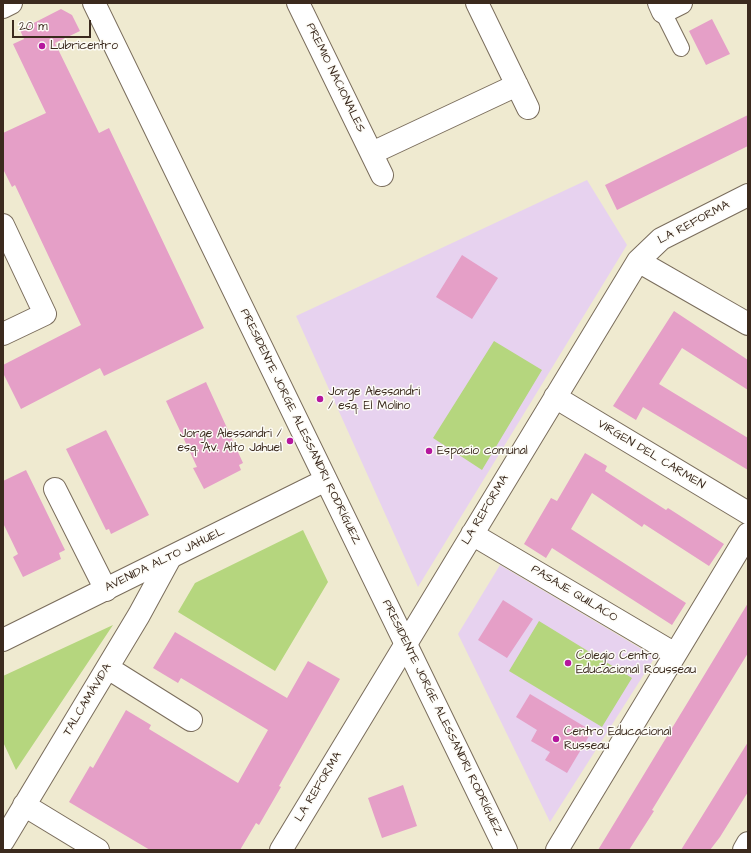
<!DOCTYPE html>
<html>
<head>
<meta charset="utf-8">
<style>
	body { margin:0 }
	#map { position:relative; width:751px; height:853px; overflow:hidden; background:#efead0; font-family:"Architects Daughter",sans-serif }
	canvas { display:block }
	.frame { position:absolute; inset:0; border:4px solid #3b2a1e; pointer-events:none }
	.scale { position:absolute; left:12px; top:20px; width:79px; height:18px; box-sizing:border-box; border:2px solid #3b2a1e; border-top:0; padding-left:5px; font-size:12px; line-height:14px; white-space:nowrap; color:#3b2a1e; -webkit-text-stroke:3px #fdfcf7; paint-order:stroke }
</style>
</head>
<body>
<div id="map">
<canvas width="751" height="853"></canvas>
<div class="frame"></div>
<div class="scale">20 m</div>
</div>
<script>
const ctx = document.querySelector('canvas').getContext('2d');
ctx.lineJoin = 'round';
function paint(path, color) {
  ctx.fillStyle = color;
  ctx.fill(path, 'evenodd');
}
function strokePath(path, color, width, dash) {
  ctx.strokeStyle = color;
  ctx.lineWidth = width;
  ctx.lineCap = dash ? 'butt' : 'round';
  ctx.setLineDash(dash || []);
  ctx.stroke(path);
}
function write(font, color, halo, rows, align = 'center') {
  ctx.font = font + ' "Architects Daughter",sans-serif';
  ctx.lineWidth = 3;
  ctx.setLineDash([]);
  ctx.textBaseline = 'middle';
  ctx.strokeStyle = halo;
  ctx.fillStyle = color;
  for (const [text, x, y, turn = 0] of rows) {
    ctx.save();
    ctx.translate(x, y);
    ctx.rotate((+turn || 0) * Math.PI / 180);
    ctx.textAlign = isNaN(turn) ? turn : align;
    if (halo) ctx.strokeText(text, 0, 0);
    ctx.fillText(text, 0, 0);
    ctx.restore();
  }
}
paint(new Path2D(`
	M 587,180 L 627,245 L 418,587 L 296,316 Z
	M 500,565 L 655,657 L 550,822 L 458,634 Z`), '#e7d2ef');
paint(new Path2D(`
	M 494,341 L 542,370 L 482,470 L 433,438 Z
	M 303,530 L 328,582 L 275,671 L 178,612 L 195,583 Z
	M 539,621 L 632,678 L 602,727 L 509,671 Z
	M 113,625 L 16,770 L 3,742 L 3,676 Z`), '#b5d67e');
paint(new Path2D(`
	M 61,9 L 72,15 L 80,31 L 55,43 L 99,133 L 109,128 L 204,328 L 104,376 L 100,368 L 21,409 L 3,373 L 3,365 L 81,325 L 15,185 L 12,187 L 3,169 L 3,133 L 46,113 L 13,44 L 24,39 L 20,30 Z
	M 712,19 L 730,54 L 706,65 L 689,31 Z
	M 748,115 L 748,146 L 617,210 L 605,185 Z
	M 462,255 L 498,278 L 472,319 L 436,297 Z
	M 674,311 L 748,360 L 748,390 L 682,348 L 659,384 L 748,438 L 748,470 L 643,407 L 636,420 L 613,406 Z
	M 206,382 L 243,463 L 239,465 L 241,470 L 204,489 L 193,468 L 197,467 L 166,401 Z
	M 106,430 L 149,515 L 111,534 L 109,529 L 106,530 L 66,449 Z
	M 585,453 L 607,466 L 605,471 L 666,510 L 668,508 L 724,544 L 709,566 L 644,524 L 642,527 L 592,493 L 571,529 L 686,603 L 672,625 L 552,548 L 546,558 L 524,544 L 551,498 L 557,501 Z
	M 26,470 L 65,550 L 59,553 L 61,559 L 23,577 L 13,557 L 18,554 L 3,523 L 3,481 Z
	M 503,600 L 533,619 L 507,658 L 478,640 Z
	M 748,603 L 748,653 L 652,810 L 654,811 L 629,850 L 598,850 Z
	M 175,632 L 287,698 L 308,661 L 340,679 L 279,786 L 281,787 L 259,825 L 256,823 L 240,850 L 150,850 L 69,802 L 90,766 L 93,768 L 126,710 L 151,725 L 149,729 L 238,783 L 268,730 L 181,678 L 178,683 L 153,668 Z
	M 530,694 L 592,731 L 567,773 L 545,760 L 550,752 L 531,741 L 537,730 L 516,717 Z
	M 748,742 L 748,792 L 720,837 L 710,850 L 681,850 Z
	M 403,785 L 417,826 L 382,838 L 368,798 Z`), '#e59fc7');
const lane = new Path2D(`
	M 663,12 L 681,48`);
const street = new Path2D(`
	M 298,3 L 382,175
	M 477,3 L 528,108
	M 659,3 L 663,12 L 681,3
	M 3,7 L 11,3
	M 372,153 L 517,85
	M 3,225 L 45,314 L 3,334
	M 638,261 L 748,324
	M 555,397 L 748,513
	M 55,489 L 106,590
	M 472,534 L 675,654
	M 108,668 L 191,720
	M 24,805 L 98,850
	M 3,841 L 139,615 L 170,558
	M 281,850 L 638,261 L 661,239 L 748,195
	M 557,850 L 748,534
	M 744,850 L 748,843`);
const secondary = new Path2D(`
	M 94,3 L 506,850
	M 3,640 L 326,480`);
strokePath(lane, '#7a6d5c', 18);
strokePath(street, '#7a6d5c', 24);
strokePath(secondary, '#7a6d5c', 24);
strokePath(lane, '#fff', 16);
strokePath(street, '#fff', 22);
strokePath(secondary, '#fff', 22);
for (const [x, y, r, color] of [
	[42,46,4,"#b5179e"],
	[320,399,4,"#b5179e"],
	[290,441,4,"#b5179e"],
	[429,451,4,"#b5179e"],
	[568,663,4,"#b5179e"],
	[556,739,4,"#b5179e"]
]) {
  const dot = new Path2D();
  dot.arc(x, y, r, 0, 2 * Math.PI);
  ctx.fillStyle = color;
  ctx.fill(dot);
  strokePath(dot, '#fdfcf7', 1.5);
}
write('12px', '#3b2a1e', '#fdfcf7', [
	["Lubricentro",50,46],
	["Jorge Alessandri",328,392],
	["/ esq. El Molino",328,406],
	["Jorge Alessandri /",282,434,"right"],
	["esq. Av. Alto Jahuel",282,448,"right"],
	["Espacio comunal",437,451],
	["Colegio Centro",576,656],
	["Educacional Rousseau",576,670],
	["Centro Educacional",564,732],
	["Russeau",564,746]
], 'left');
write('12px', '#3b2a1e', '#fdfcf7', [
	["PREMIO NACIONALES",335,78,64],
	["LA REFORMA",694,223,-28],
	["PRESIDENTE JORGE ALESSANDRI RODRÍGUEZ",300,427,64],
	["VIRGEN DEL CARMEN",651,455,31],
	["LA REFORMA",486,510,-59],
	["AVENIDA ALTO JAHUEL",165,560,-26],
	["PASAJE QUILACO",574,594,31],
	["TALCAMÁVIDA",88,700,-59],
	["PRESIDENTE JORGE ALESSANDRI RODRÍGUEZ",442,718,64],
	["LA REFORMA",319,787,-59]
]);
</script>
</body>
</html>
